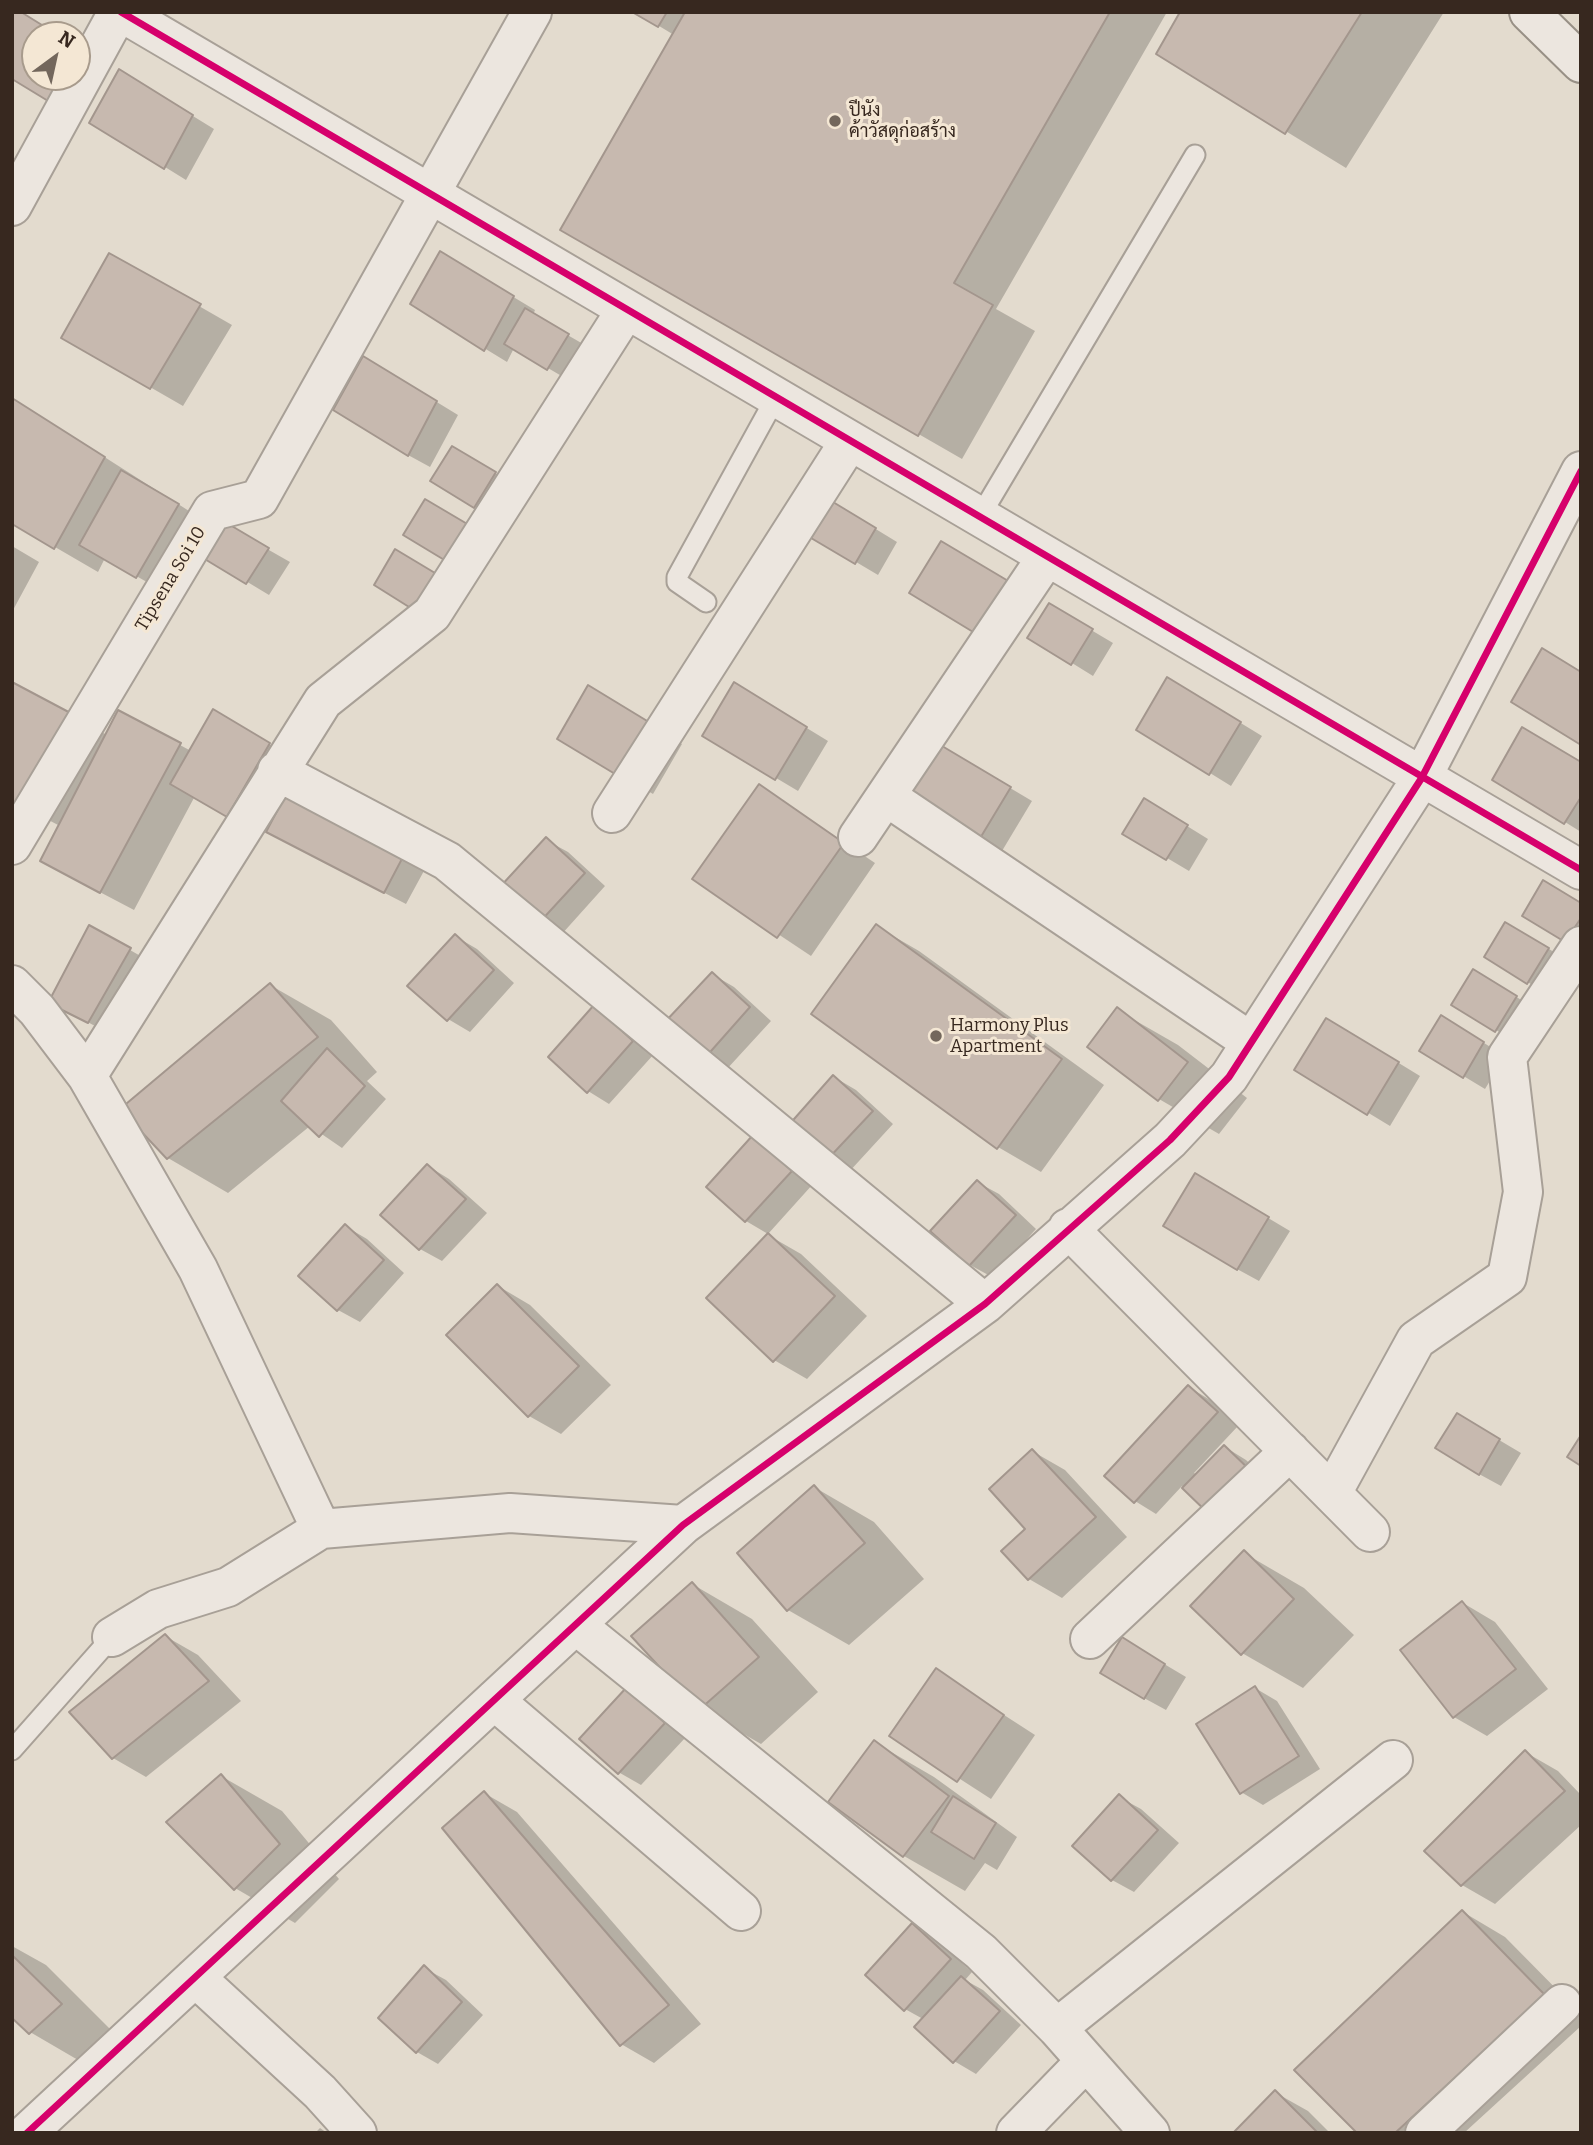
<!DOCTYPE html>
<html>
<head>
<meta charset="utf-8">
<style>
	body { margin:0 }
	#map { position:relative; width:1593px; height:2145px; overflow:hidden; background:#e3dbce; font-family:Bitter,serif }
	canvas { display:block }
	.frame { position:absolute; inset:0; border:14px solid #37281f; pointer-events:none }
	.north { position:absolute; left:21px; top:21px; width:70px; height:70px; box-sizing:border-box; background:#f4e7d4; border:2px solid #a89b8c; border-radius:50%; rotate:33deg; font-size:19px; font-weight:700; line-height:28px; text-align:center; color:#37281f }
	.north::after { content:''; display:block; margin:auto; width:24px; height:32px; background:#73675c; clip-path:polygon(50% 0,100% 100%,50% 72%,0 100%) }
</style>
</head>
<body>
<div id="map">
<canvas width="1593" height="2145"></canvas>
<div class="frame"></div>
<div class="north">N</div>
</div>
<script>
const ctx = document.querySelector('canvas').getContext('2d');
ctx.lineJoin = 'round';
function paint(path, color) {
  ctx.fillStyle = color;
  ctx.fill(path, 'evenodd');
}
function strokePath(path, color, width, dash) {
  ctx.strokeStyle = color;
  ctx.lineWidth = width;
  ctx.lineCap = dash ? 'butt' : 'round';
  ctx.setLineDash(dash || []);
  ctx.stroke(path);
}
function write(font, color, halo, rows, align = 'center') {
  ctx.font = font + ' Bitter,Sarabun,serif';
  ctx.lineWidth = 6;
  ctx.setLineDash([]);
  ctx.textBaseline = 'middle';
  ctx.strokeStyle = halo;
  ctx.fillStyle = color;
  for (const [text, x, y, turn = 0] of rows) {
    ctx.save();
    ctx.translate(x, y);
    ctx.rotate((+turn || 0) * Math.PI / 180);
    ctx.textAlign = isNaN(turn) ? turn : align;
    if (halo) ctx.strokeText(text, 0, 0);
    ctx.fillText(text, 0, 0);
    ctx.restore();
  }
}
paint(new Path2D(`
	M 636,12 L 1167,12 L 996,309 L 1035,331 L 962,459 L 562,229 L 674,35 Z
	M 1182,12 L 1444,12 L 1346,168 L 1158,53 Z
	M 141,84 L 214,129 L 186,180 L 165,167 Z
	M 110,255 L 232,325 L 183,406 L 63,337 Z
	M 462,266 L 535,310 L 533,315 L 590,348 L 570,381 L 514,348 L 507,362 L 412,304 Z
	M 386,371 L 458,415 L 430,467 L 408,455 Z
	M 12,398 L 200,518 L 159,589 L 105,558 L 98,572 L 12,522 Z
	M 453,448 L 517,486 L 496,519 L 475,506 Z
	M 856,517 L 897,542 L 878,575 L 814,537 Z
	M 225,525 L 290,562 L 269,595 L 206,557 Z
	M 12,546 L 39,562 L 12,612 Z
	M 1049,605 L 1113,643 L 1093,676 L 1072,663 Z
	M 12,684 L 107,735 L 180,745 L 191,751 L 213,711 L 291,757 L 249,828 L 195,796 L 134,910 L 75,879 L 60,826 L 12,801 Z
	M 1190,692 L 1262,736 L 1231,786 L 1210,773 Z
	M 756,697 L 828,741 L 798,791 L 704,735 Z
	M 611,700 L 682,744 L 653,794 L 559,738 Z
	M 938,745 L 1032,801 L 1002,851 L 908,795 Z
	M 1581,764 L 1581,832 L 1565,822 Z
	M 760,786 L 875,863 L 811,956 L 694,878 Z
	M 287,796 L 425,869 L 406,904 L 290,844 Z
	M 1166,813 L 1208,839 L 1189,871 L 1125,833 Z
	M 546,840 L 568,852 L 605,886 L 561,935 L 539,922 Z
	M 1581,904 L 1581,949 L 1566,941 Z
	M 876,926 L 919,951 L 1104,1085 L 1041,1172 L 998,1147 Z
	M 455,936 L 477,949 L 514,983 L 470,1032 L 448,1019 Z
	M 1528,936 L 1570,962 L 1549,995 L 1486,957 Z
	M 130,950 L 151,962 L 110,1034 L 50,1002 Z
	M 712,974 L 734,987 L 771,1021 L 726,1070 L 667,1023 Z
	M 1496,984 L 1537,1010 L 1517,1043 L 1496,1030 Z
	M 270,985 L 331,1020 L 377,1072 L 367,1081 L 386,1099 L 342,1148 L 310,1126 L 228,1193 L 168,1158 Z
	M 595,1008 L 654,1054 L 609,1104 L 588,1091 Z
	M 1117,1010 L 1178,1045 L 1247,1098 L 1219,1134 L 1159,1099 Z
	M 1463,1030 L 1505,1056 L 1485,1089 L 1422,1051 Z
	M 1348,1032 L 1420,1076 L 1390,1126 L 1296,1069 Z
	M 834,1077 L 856,1090 L 893,1124 L 848,1173 L 826,1160 Z
	M 775,1150 L 813,1184 L 768,1234 L 746,1221 L 709,1187 Z
	M 428,1166 L 449,1179 L 487,1213 L 442,1261 L 420,1249 L 383,1214 Z
	M 1196,1175 L 1290,1231 L 1259,1281 L 1237,1269 Z
	M 977,1182 L 999,1194 L 1036,1229 L 992,1277 L 970,1265 L 933,1231 Z
	M 345,1226 L 367,1239 L 404,1273 L 360,1322 L 338,1310 Z
	M 768,1235 L 801,1254 L 867,1316 L 807,1379 L 774,1360 Z
	M 498,1286 L 530,1305 L 611,1385 L 561,1434 L 529,1416 Z
	M 1189,1387 L 1210,1400 L 1238,1426 L 1194,1473 L 1197,1475 L 1225,1447 L 1246,1460 L 1276,1488 L 1236,1529 L 1214,1517 L 1182,1486 L 1156,1514 L 1135,1501 Z
	M 1457,1415 L 1521,1453 L 1501,1486 L 1479,1474 Z
	M 1032,1451 L 1065,1470 L 1127,1537 L 1062,1598 L 1029,1579 L 1028,1529 Z
	M 814,1487 L 874,1522 L 924,1579 L 849,1645 L 788,1610 Z
	M 1244,1553 L 1304,1588 L 1354,1635 L 1303,1688 L 1242,1653 Z
	M 692,1584 L 752,1619 L 818,1692 L 761,1744 L 700,1709 Z
	M 1463,1603 L 1495,1622 L 1548,1689 L 1487,1736 L 1454,1717 L 1402,1651 Z
	M 165,1636 L 198,1655 L 241,1701 L 146,1777 L 113,1758 Z
	M 1144,1652 L 1186,1677 L 1166,1710 L 1144,1698 Z
	M 936,1671 L 1035,1735 L 991,1799 L 892,1735 Z
	M 1255,1688 L 1277,1701 L 1320,1769 L 1263,1805 L 1241,1792 Z
	M 627,1690 L 686,1737 L 641,1785 L 620,1773 L 582,1738 Z
	M 874,1742 L 934,1777 L 1017,1837 L 997,1870 L 985,1863 L 965,1891 L 904,1856 L 830,1801 Z
	M 1525,1752 L 1558,1771 L 1581,1795 L 1581,1825 L 1495,1904 L 1462,1885 Z
	M 221,1776 L 282,1811 L 339,1879 L 295,1923 L 235,1888 Z
	M 484,1793 L 517,1812 L 701,2024 L 654,2063 L 621,2044 Z
	M 1119,1797 L 1141,1809 L 1179,1843 L 1134,1892 L 1112,1880 Z
	M 1463,1912 L 1505,1937 L 1581,2014 L 1581,2026 L 1464,2133 L 1359,2133 Z
	M 912,1926 L 934,1938 L 972,1972 L 965,1980 L 983,1990 L 1021,2025 L 976,2074 L 954,2061 L 923,2019 L 905,2009 Z
	M 12,1946 L 46,1965 L 121,2040 L 90,2067 L 30,2032 L 12,2016 Z
	M 424,1968 L 446,1980 L 483,2015 L 438,2064 L 417,2052 Z
	M 1276,2093 L 1308,2111 L 1330,2133 L 1236,2133 Z
	M 320,2128 L 327,2133 L 315,2133 Z`), '#0003');
const building = new Path2D(`
	M 12,12 L 21,12 L 58,35 L 35,35 L 35,77 L 74,77 L 58,107 L 12,79 Z
	M 632,12 L 667,12 L 658,27 Z
	M 685,12 L 1110,12 L 954,283 L 993,305 L 918,436 L 560,230 Z
	M 1180,12 L 1362,12 L 1285,134 L 1156,54 Z
	M 119,69 L 193,115 L 164,169 L 89,123 Z
	M 440,251 L 514,296 L 484,351 L 410,304 Z
	M 109,253 L 201,304 L 150,389 L 61,338 Z
	M 525,308 L 569,334 L 547,370 L 504,344 Z
	M 363,356 L 437,401 L 408,456 L 333,410 Z
	M 12,398 L 105,457 L 54,549 L 12,524 Z
	M 452,446 L 496,472 L 474,508 L 430,481 Z
	M 121,470 L 179,504 L 136,578 L 79,545 Z
	M 425,499 L 469,525 L 446,561 L 403,535 Z
	M 833,502 L 876,528 L 855,564 L 811,538 Z
	M 225,522 L 269,548 L 246,584 L 203,558 Z
	M 941,541 L 1015,585 L 983,638 L 909,593 Z
	M 395,549 L 440,576 L 417,612 L 374,585 Z
	M 1049,603 L 1093,629 L 1071,665 L 1027,638 Z
	M 1542,648 L 1581,672 L 1581,745 L 1511,702 Z
	M 1167,677 L 1241,722 L 1209,775 L 1136,730 Z
	M 12,682 L 78,717 L 28,809 L 12,801 Z
	M 734,682 L 807,727 L 775,780 L 702,736 Z
	M 588,685 L 662,730 L 630,783 L 557,739 Z
	M 213,709 L 270,743 L 227,817 L 170,784 Z
	M 118,710 L 181,743 L 100,893 L 40,861 Z
	M 1522,727 L 1581,762 L 1581,797 L 1564,824 L 1492,780 Z
	M 937,743 L 1011,787 L 979,840 L 905,795 Z
	M 759,784 L 844,843 L 777,938 L 692,879 Z
	M 286,794 L 404,855 L 384,893 L 266,832 Z
	M 1144,798 L 1188,825 L 1166,860 L 1122,834 Z
	M 546,837 L 585,873 L 538,924 L 499,888 Z
	M 1543,880 L 1581,903 L 1581,918 L 1565,942 L 1522,916 Z
	M 1505,922 L 1549,948 L 1527,984 L 1484,957 Z
	M 876,924 L 1062,1059 L 997,1149 L 811,1014 Z
	M 89,925 L 131,948 L 88,1023 L 48,1003 Z
	M 455,934 L 494,970 L 447,1021 L 407,986 Z
	M 1473,969 L 1517,996 L 1495,1032 L 1451,1005 Z
	M 712,972 L 750,1007 L 704,1059 L 664,1023 Z
	M 270,983 L 318,1037 L 167,1159 L 120,1109 Z
	M 594,1005 L 633,1041 L 587,1093 L 548,1057 Z
	M 1117,1007 L 1188,1062 L 1158,1101 L 1087,1047 Z
	M 1441,1015 L 1484,1042 L 1463,1078 L 1419,1051 Z
	M 1326,1018 L 1399,1062 L 1367,1115 L 1294,1070 Z
	M 327,1048 L 365,1086 L 319,1137 L 281,1101 Z
	M 833,1075 L 873,1111 L 825,1162 L 787,1127 Z
	M 753,1135 L 792,1171 L 745,1222 L 706,1187 Z
	M 427,1164 L 466,1199 L 419,1250 L 380,1215 Z
	M 1195,1173 L 1269,1217 L 1237,1270 L 1163,1226 Z
	M 977,1180 L 1016,1215 L 969,1266 L 930,1231 Z
	M 345,1224 L 384,1260 L 337,1311 L 298,1276 Z
	M 768,1233 L 835,1296 L 773,1362 L 706,1298 Z
	M 497,1284 L 579,1366 L 528,1417 L 446,1335 Z
	M 1188,1385 L 1218,1412 L 1134,1503 L 1104,1476 Z
	M 1457,1413 L 1500,1439 L 1479,1475 L 1435,1448 Z
	M 1581,1435 L 1581,1466 L 1567,1457 Z
	M 1224,1445 L 1255,1475 L 1213,1518 L 1182,1488 Z
	M 1032,1449 L 1096,1517 L 1028,1580 L 1001,1551 L 1025,1529 L 989,1489 Z
	M 814,1485 L 865,1543 L 787,1611 L 737,1553 Z
	M 1244,1550 L 1294,1599 L 1241,1655 L 1190,1606 Z
	M 692,1582 L 759,1657 L 699,1710 L 631,1636 Z
	M 1462,1601 L 1516,1669 L 1453,1718 L 1400,1650 Z
	M 165,1634 L 209,1681 L 112,1759 L 69,1712 Z
	M 1122,1637 L 1165,1664 L 1144,1699 L 1100,1673 Z
	M 936,1668 L 1004,1715 L 957,1782 L 889,1736 Z
	M 1255,1686 L 1299,1756 L 1240,1794 L 1196,1724 Z
	M 626,1688 L 665,1723 L 618,1774 L 579,1739 Z
	M 874,1740 L 949,1796 L 903,1857 L 828,1802 Z
	M 1525,1750 L 1565,1791 L 1461,1886 L 1424,1851 Z
	M 221,1774 L 280,1844 L 234,1890 L 166,1822 Z
	M 484,1791 L 669,2005 L 620,2046 L 442,1828 Z
	M 1119,1794 L 1158,1830 L 1111,1881 L 1072,1846 Z
	M 953,1796 L 996,1823 L 974,1859 L 931,1832 Z
	M 1462,1910 L 1545,1995 L 1395,2133 L 1357,2133 L 1294,2070 Z
	M 912,1923 L 951,1959 L 904,2011 L 865,1975 Z
	M 12,1955 L 62,2004 L 29,2034 L 12,2018 Z
	M 424,1965 L 462,2002 L 416,2053 L 378,2018 Z
	M 961,1976 L 1000,2011 L 953,2063 L 914,2027 Z
	M 1275,2090 L 1318,2133 L 1233,2133 Z`);
paint(building, '#c7b9af');
strokePath(building, '#a3968d', 2);
const service = new Path2D(`
	M 979,518 L 1195,155
	M 706,602 L 677,582 L 677,577 L 775,399
	M 12,1750 L 112,1637`);
const minor = new Path2D(`
	M 121,12 L 1581,870
	M 12,206 L 118,12
	M 277,771 L 447,861 L 985,1304
	M 899,805 L 1251,1042
	M 612,813 L 849,442
	M 858,837 L 1046,558
	M 12,845 L 212,511 L 259,499 L 532,12
	M 12,985 L 37,1010 L 87,1076 L 198,1269 L 321,1529 L 510,1513 L 683,1525
	M 87,1076 L 323,701 L 432,614 L 626,310
	M 1068,1228 L 1370,1532
	M 1332,1493 L 1416,1340 L 1507,1277 L 1523,1192 L 1507,1057 L 1581,946
	M 576,1625 L 981,1952 L 1057,2028 L 1150,2133
	M 112,1637 L 158,1609 L 228,1587 L 321,1529
	M 1090,1639 L 1290,1451
	M 494,1700 L 741,1911
	M 195,1977 L 320,2092 L 357,2133
	M 1057,2028 L 1393,1760
	M 27,2133 L 683,1525 L 985,1304 L 1170,1140 L 1229,1077 L 1421,779 L 1581,471
	M 1016,2133 L 1086,2061
	M 1425,2133 L 1562,2004`);
const secondary = new Path2D(`
	M 1529,12 L 1581,63`);
strokePath(service, '#a8a097', 23);
strokePath(minor, '#a8a097', 42);
strokePath(secondary, '#989086', 42);
strokePath(service, '#ece6df', 19);
strokePath(minor, '#ece6df', 38);
strokePath(secondary, '#ece6df', 38);
strokePath(new Path2D(`
	M 121,12 L 1581,870
	M 27,2133 L 683,1525 L 985,1304 L 1170,1140 L 1229,1077 L 1421,779 L 1581,471`), '#d6006c', 7);
for (const [x, y, r, color] of [
	[835,121,7,"#73675c"],
	[936,1036,7,"#73675c"]
]) {
  const dot = new Path2D();
  dot.arc(x, y, r, 0, 2 * Math.PI);
  ctx.fillStyle = color;
  ctx.fill(dot);
  strokePath(dot, '#f4e7d4', 2.5);
}
write('18px', '#37281f', '#f4e7d4', [
	["ปีนัง",849,111],
	["ค้าวัสดุก่อสร้าง",849,132],
	["Harmony Plus",950,1026],
	["Apartment",950,1047]
], 'left');
write('18px', '#37281f', '#f4e7d4', [
	["Tipsena Soi 10",171,579,-59]
]);
</script>
</body>
</html>
